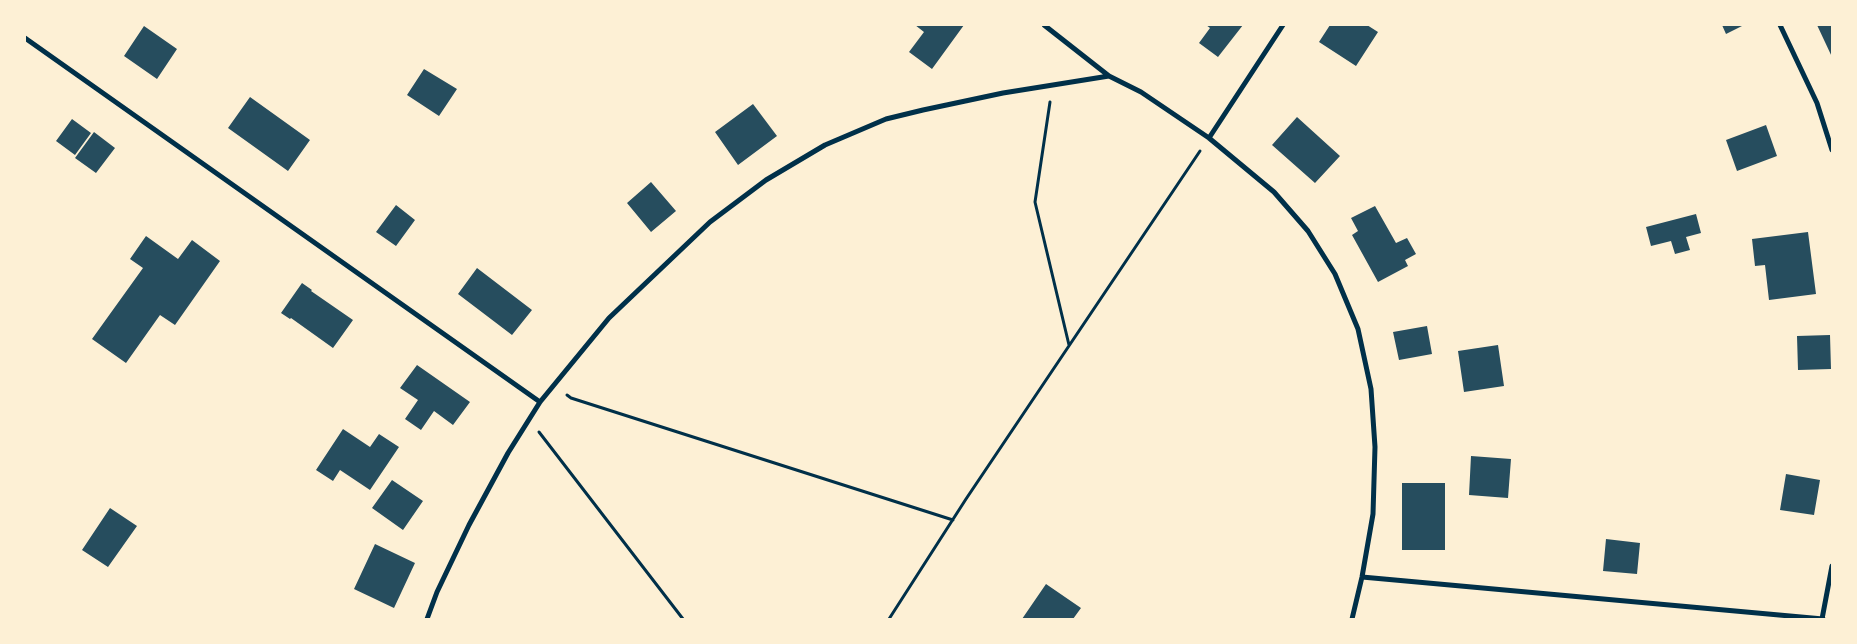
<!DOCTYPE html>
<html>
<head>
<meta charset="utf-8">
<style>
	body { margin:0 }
	#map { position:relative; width:1857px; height:644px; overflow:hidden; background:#fdf0d5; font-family:"Nunito Sans",sans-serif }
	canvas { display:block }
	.frame { position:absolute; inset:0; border:26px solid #fdf0d5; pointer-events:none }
</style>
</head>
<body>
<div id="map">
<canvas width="1857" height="644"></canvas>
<div class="frame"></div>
</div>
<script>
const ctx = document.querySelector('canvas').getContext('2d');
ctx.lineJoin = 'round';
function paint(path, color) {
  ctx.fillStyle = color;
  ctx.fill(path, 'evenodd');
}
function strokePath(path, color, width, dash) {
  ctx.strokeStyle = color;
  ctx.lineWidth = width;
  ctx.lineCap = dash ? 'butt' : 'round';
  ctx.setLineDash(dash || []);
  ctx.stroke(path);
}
paint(new Path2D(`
	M 915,25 L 964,25 L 932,69 L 909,52 L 924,32 Z
	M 1206,25 L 1243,25 L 1218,57 L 1199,43 L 1210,28 Z
	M 1330,25 L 1367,25 L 1378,32 L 1356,66 L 1319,42 Z
	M 1722,25 L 1744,25 L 1726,34 Z
	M 1817,25 L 1832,25 L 1832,57 Z
	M 144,26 L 177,49 L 157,79 L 124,56 Z
	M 424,69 L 457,89 L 439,116 L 407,95 Z
	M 250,97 L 310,140 L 288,171 L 228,128 Z
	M 753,104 L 777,136 L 738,165 L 715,132 Z
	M 1297,117 L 1340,156 L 1315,183 L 1272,145 Z
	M 72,119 L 91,133 L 75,155 L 56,141 Z
	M 1766,125 L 1777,156 L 1737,171 L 1726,140 Z
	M 94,132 L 115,148 L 96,173 L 75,158 Z
	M 651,182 L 676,211 L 651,232 L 627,203 Z
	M 396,205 L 415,220 L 396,246 L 376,232 Z
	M 1375,206 L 1396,243 L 1407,238 L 1416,254 L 1405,260 L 1408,266 L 1378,282 L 1352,235 L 1358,231 L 1351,218 Z
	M 1696,214 L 1701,233 L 1686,237 L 1690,250 L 1675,254 L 1671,241 L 1651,246 L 1646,227 Z
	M 1808,232 L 1816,294 L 1769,300 L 1765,265 L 1755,266 L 1752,239 Z
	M 146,236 L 178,259 L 192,240 L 220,261 L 175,325 L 160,315 L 126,363 L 92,339 L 143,268 L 130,259 Z
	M 477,268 L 532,310 L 512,335 L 458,294 Z
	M 302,283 L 312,290 L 311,291 L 353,320 L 333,348 L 291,318 L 290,319 L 281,313 Z
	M 1427,326 L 1432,354 L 1399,360 L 1393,332 Z
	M 1830,335 L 1831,369 L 1798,370 L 1797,336 Z
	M 1498,345 L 1504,386 L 1464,392 L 1458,351 Z
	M 417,365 L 470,402 L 453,425 L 434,411 L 421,430 L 405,419 L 418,400 L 400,388 Z
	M 343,429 L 370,447 L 379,434 L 399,447 L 370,490 L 340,470 L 333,481 L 316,470 Z
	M 1471,456 L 1511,459 L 1508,498 L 1469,495 Z
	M 1786,474 L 1820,480 L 1814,515 L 1780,510 Z
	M 392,480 L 423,501 L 403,530 L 372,508 Z
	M 1402,483 L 1445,483 L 1445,550 L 1402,550 Z
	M 110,508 L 137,526 L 108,567 L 82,550 Z
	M 1606,539 L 1640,543 L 1637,574 L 1603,571 Z
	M 375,544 L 415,563 L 394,608 L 354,589 Z
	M 1046,584 L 1081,608 L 1073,619 L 1022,619 Z`), '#264d5e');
strokePath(new Path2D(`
	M 1050,102 L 1035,202 L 1069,345
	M 567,395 L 571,398 L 953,520
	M 539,432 L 683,619
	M 889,619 L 966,499 L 1200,151`), '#003049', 3);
strokePath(new Path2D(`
	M 1044,25 L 1109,76
	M 1780,25 L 1817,103 L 1832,150
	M 25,38 L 540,402
	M 1209,138 L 1283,25
	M 1362,577 L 1823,619
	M 427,619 L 437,592 L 469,525 L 508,453 L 540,402 L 609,318 L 710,222 L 766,180 L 825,145 L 886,119 L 923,110 L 1003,93 L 1109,76 L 1141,92 L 1209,138 L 1274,192 L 1308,231 L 1335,274 L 1358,329 L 1371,389 L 1375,447 L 1373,514 L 1362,577 L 1352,619
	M 1822,619 L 1832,566`), '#003049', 5);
</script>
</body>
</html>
